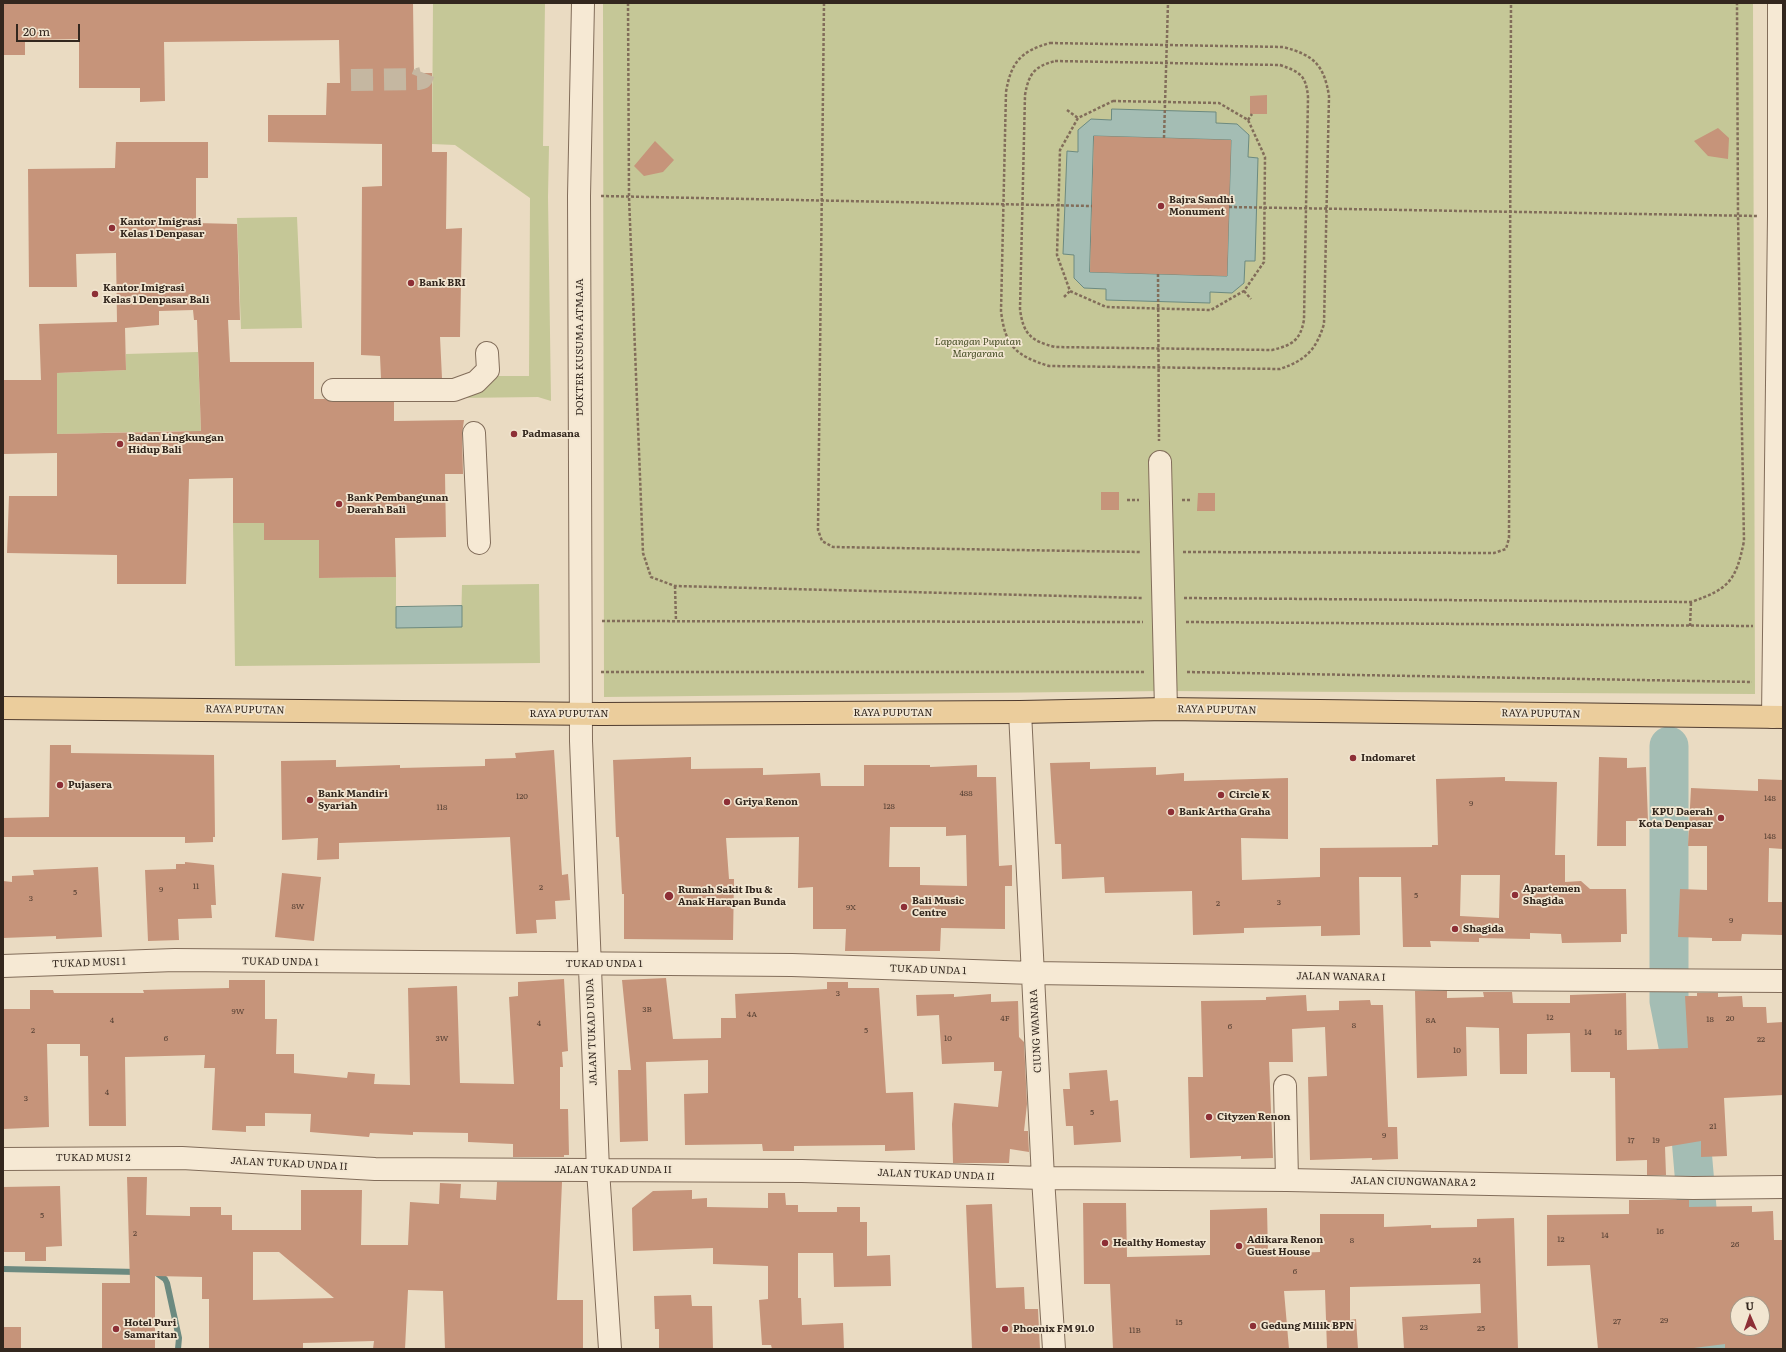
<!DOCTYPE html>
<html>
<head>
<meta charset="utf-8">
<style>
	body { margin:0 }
	#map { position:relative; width:1786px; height:1352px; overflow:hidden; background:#eadbc2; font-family:Literata,serif }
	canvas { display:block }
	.frame { position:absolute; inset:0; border:4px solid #33271e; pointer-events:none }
	.north { position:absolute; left:1730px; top:1296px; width:40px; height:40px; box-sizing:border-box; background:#f2e6d1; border:1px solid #a69a89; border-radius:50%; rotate:358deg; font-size:11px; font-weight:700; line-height:16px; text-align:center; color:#33271e }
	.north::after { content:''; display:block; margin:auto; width:14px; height:18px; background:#8d2f36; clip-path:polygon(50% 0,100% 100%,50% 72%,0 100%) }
	.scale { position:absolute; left:16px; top:24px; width:64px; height:18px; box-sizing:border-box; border:2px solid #33271e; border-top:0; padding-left:5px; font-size:12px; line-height:14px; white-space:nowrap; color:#33271e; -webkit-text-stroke:3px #f2e6d1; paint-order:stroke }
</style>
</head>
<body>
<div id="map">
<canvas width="1786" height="1352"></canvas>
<div class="frame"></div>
<div class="north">U</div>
<div class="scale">20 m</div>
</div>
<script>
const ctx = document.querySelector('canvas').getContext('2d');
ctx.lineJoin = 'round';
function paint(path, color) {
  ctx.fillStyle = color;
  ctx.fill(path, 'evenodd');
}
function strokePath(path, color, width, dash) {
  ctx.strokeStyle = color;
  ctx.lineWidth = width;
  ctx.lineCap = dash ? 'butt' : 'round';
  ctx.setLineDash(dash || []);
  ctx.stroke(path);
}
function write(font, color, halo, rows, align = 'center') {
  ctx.font = font + ' Literata,serif';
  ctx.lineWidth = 3.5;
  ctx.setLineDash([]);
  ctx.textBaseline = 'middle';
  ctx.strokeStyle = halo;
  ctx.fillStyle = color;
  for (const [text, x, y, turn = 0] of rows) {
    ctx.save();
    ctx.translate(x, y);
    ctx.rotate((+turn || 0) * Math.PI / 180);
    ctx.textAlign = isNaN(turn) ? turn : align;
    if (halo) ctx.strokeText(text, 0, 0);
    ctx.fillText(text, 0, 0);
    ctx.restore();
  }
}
paint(new Path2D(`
	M 433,3 L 545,3 L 543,146 L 549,146 L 548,197 L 551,401 L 538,397 L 457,398 L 493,376 L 529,376 L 530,198 L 455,145 L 432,144 Z
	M 603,3 L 1753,3 L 1755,694 L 1164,691 L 604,697 Z
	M 297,217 L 302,328 L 241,329 L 237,218 Z
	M 198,352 L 201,433 L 182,431 L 57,434 L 57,373 L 126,370 L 126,354 Z
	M 233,523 L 264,523 L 264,540 L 319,540 L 319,578 L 396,577 L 396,627 L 461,627 L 462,585 L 539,584 L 540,663 L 235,666 Z`), '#c5c797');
const water = new Path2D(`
	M 1112,109 L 1216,112 L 1216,123 L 1237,124 L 1249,135 L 1248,157 L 1258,158 L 1255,261 L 1245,261 L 1244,283 L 1232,293 L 1210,292 L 1210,303 L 1106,300 L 1106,289 L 1084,288 L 1074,278 L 1074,255 L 1063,254 L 1067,151 L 1078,152 L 1078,130 L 1091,119 L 1111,120 ZM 1094,136 L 1231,140 L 1227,276 L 1090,272 Z
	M 462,606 L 462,627 L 396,628 L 396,607 Z`);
paint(water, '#a4bdb4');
strokePath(water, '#6c8a80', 1);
strokePath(new Path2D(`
	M 3,1269 L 137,1272
	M 155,1272 L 165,1279 L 167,1283 L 179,1338 L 178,1349`), '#6c8a80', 6);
strokePath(new Path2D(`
	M 1669,746 L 1669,1001 L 1687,1091 L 1709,1349`), '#a4bdb4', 39);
paint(new Path2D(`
	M 3,3 L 413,3 L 414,73 L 432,73 L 432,152 L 447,152 L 446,229 L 462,228 L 460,337 L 440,337 L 442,378 L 381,378 L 380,356 L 361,355 L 362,187 L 382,186 L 382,144 L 268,142 L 268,115 L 326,115 L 327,83 L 340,83 L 339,40 L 164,42 L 165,101 L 140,102 L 140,88 L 79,88 L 79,39 L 25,40 L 25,55 L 3,55 Z
	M 1267,95 L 1267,114 L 1250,114 L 1250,96 Z
	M 1718,128 L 1729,138 L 1728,159 L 1708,156 L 1694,141 Z
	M 1094,136 L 1231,140 L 1227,276 L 1090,272 Z
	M 655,141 L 674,160 L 663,172 L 644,176 L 634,166 Z
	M 116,142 L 208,142 L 208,178 L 196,178 L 196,223 L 237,224 L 240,320 L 228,320 L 230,362 L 314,362 L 314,399 L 325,399 L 333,402 L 394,402 L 394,421 L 464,420 L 462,434 L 463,474 L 445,474 L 446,537 L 395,538 L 396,577 L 319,578 L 319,540 L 264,540 L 264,523 L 233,523 L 233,478 L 189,479 L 186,584 L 117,584 L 117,555 L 7,553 L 9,496 L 57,496 L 57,453 L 4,454 L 3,380 L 41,380 L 39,324 L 117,322 L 116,253 L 76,254 L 77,287 L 29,287 L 28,169 L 115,168 ZM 193,310 L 194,320 L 197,320 L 201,431 L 57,434 L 57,373 L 126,370 L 125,328 L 159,325 L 159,311 Z
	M 1101,492 L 1119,492 L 1119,510 L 1101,510 Z
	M 1198,493 L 1215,493 L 1215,511 L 1197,511 Z
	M 50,745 L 71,745 L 71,753 L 214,755 L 215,837 L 213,837 L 213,842 L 185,843 L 185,837 L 3,837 L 3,818 L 49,817 Z
	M 554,750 L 562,875 L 568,874 L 570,900 L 555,901 L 556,919 L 536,920 L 537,933 L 516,934 L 510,837 L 339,843 L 339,859 L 317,860 L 318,838 L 282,840 L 281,761 L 336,760 L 336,767 L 400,765 L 400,768 L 485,766 L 485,759 L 516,758 L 515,753 Z
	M 691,757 L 691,769 L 763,768 L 763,775 L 820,773 L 821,786 L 864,786 L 864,765 L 930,765 L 930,767 L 977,765 L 977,777 L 996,777 L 999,866 L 1012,865 L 1012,886 L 1005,886 L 1005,929 L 941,928 L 940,951 L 845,951 L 846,929 L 813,929 L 813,887 L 798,888 L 799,837 L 726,838 L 729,879 L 734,879 L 733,940 L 624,939 L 624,894 L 622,894 L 619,837 L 616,837 L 613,760 ZM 890,827 L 946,827 L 946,836 L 966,835 L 967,886 L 920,885 L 920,867 L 889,867 Z
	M 1599,757 L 1627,758 L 1627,768 L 1646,767 L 1648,821 L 1626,821 L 1626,846 L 1597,846 Z
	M 1090,762 L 1090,769 L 1156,767 L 1156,775 L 1184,773 L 1184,781 L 1288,778 L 1288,839 L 1241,838 L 1242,880 L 1320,877 L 1320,848 L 1432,847 L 1432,845 L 1438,845 L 1436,779 L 1505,777 L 1505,781 L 1557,782 L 1555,855 L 1565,855 L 1565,882 L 1581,881 L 1590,889 L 1626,889 L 1627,934 L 1621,934 L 1621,942 L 1562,943 L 1561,934 L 1530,933 L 1530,939 L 1479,938 L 1479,942 L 1430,941 L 1431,947 L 1403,947 L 1401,877 L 1359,877 L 1360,935 L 1321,936 L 1321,926 L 1244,928 L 1244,933 L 1193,935 L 1192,891 L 1105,893 L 1104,877 L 1062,879 L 1061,844 L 1055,844 L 1050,763 ZM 1461,875 L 1500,875 L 1499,918 L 1460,916 Z
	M 1758,779 L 1783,780 L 1783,849 L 1769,848 L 1768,902 L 1783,902 L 1783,935 L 1742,934 L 1741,941 L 1712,941 L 1712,938 L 1678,937 L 1680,889 L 1707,890 L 1707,846 L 1688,846 L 1691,788 L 1758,791 Z
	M 185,862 L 214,865 L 216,905 L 211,905 L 212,918 L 178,919 L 179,940 L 148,941 L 145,870 L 176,869 L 176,864 L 185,864 Z
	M 98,867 L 102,937 L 56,939 L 56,936 L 3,938 L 3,881 L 12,882 L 12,876 L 34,875 L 33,870 Z
	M 282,873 L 321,877 L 314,941 L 275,937 Z
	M 666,978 L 673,1039 L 721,1038 L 721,1018 L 736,1018 L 735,994 L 827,989 L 827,982 L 848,982 L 848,988 L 879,988 L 886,1093 L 913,1092 L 915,1150 L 885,1151 L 885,1145 L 794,1146 L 794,1151 L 763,1151 L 762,1144 L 685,1145 L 684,1094 L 708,1093 L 708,1060 L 646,1062 L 648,1141 L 620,1142 L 618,1070 L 631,1070 L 622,980 Z
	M 564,979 L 568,1051 L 562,1052 L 563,1067 L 560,1067 L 560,1109 L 568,1109 L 569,1155 L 564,1155 L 564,1157 L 513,1157 L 513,1144 L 468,1142 L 468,1133 L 413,1132 L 413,1135 L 370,1133 L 369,1137 L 310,1132 L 311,1114 L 265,1113 L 265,1126 L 246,1126 L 246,1132 L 212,1130 L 215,1068 L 204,1068 L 205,1055 L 125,1057 L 126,1126 L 89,1126 L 88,1056 L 80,1056 L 80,1044 L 47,1044 L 49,1127 L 3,1129 L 3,1009 L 30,1009 L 30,990 L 53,990 L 54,993 L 144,993 L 143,990 L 229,988 L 229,980 L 265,980 L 265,1019 L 277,1019 L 276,1054 L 294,1054 L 294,1073 L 347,1078 L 348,1072 L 375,1074 L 374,1084 L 410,1085 L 408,988 L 457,986 L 460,1083 L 514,1084 L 509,997 L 518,996 L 518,982 Z
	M 1415,991 L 1447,991 L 1447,998 L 1484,997 L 1483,992 L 1512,992 L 1513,1003 L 1570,1003 L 1570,995 L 1626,993 L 1627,1050 L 1688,1048 L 1685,996 L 1697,996 L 1697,993 L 1718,993 L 1718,997 L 1742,996 L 1743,1007 L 1766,1007 L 1767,1023 L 1783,1022 L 1783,1095 L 1724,1098 L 1727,1156 L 1701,1157 L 1701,1141 L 1665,1147 L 1666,1175 L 1647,1175 L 1647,1160 L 1616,1161 L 1615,1078 L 1610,1078 L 1610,1072 L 1571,1072 L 1570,1033 L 1527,1034 L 1527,1074 L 1500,1074 L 1499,1028 L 1466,1027 L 1467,1076 L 1417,1078 Z
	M 954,994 L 954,997 L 991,994 L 991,1002 L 1018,1001 L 1019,1037 L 1024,1042 L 1027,1104 L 1024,1131 L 1028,1131 L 1029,1152 L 1010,1149 L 1009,1163 L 953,1163 L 952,1124 L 954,1103 L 998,1107 L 1002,1071 L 994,1071 L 994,1062 L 942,1064 L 939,1015 L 917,1016 L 916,995 Z
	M 1306,995 L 1307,1011 L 1339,1010 L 1339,1001 L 1370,1000 L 1371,1005 L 1383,1005 L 1388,1127 L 1397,1127 L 1398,1159 L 1372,1160 L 1372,1158 L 1310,1160 L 1308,1077 L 1327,1076 L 1325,1027 L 1292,1029 L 1293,1062 L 1269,1062 L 1273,1158 L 1241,1159 L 1241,1156 L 1190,1158 L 1188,1077 L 1203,1077 L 1201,1001 L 1266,1000 L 1266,997 Z
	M 1107,1070 L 1110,1101 L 1118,1100 L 1121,1142 L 1074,1145 L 1073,1126 L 1066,1126 L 1063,1089 L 1070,1089 L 1069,1073 Z
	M 127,1177 L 147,1177 L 146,1215 L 190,1216 L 190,1207 L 221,1207 L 221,1215 L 232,1215 L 232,1230 L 301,1230 L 301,1190 L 362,1190 L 361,1245 L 408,1245 L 410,1202 L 439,1204 L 440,1183 L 461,1184 L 460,1198 L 496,1200 L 497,1182 L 562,1182 L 557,1300 L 583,1300 L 583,1349 L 445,1349 L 443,1291 L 408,1290 L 405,1349 L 373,1349 L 374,1341 L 303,1343 L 303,1349 L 209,1349 L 209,1299 L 202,1299 L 202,1277 L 155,1276 L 155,1349 L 102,1349 L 102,1283 L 130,1283 ZM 253,1252 L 279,1252 L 334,1298 L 253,1300 Z
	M 60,1186 L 62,1246 L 46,1247 L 46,1261 L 25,1261 L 25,1252 L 3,1252 L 3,1187 Z
	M 692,1190 L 692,1199 L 707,1198 L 707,1207 L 768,1208 L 768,1193 L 785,1193 L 786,1205 L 798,1205 L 798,1212 L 837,1212 L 837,1207 L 860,1207 L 860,1222 L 867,1222 L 867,1256 L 890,1255 L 891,1286 L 834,1287 L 833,1253 L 798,1253 L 798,1298 L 801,1298 L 802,1325 L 843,1323 L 844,1349 L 772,1349 L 771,1345 L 762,1345 L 759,1300 L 768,1299 L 768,1266 L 713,1264 L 713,1248 L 633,1251 L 632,1208 L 653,1191 Z
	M 1629,1200 L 1689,1200 L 1689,1207 L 1752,1206 L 1752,1212 L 1773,1211 L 1774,1240 L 1783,1240 L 1783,1349 L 1725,1349 L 1725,1344 L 1686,1349 L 1598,1349 L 1590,1265 L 1547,1266 L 1547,1215 L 1629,1214 ZM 1738,1304 L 1762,1304 L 1762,1328 L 1738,1328 Z
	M 1083,1203 L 1126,1203 L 1127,1257 L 1210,1255 L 1210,1210 L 1267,1208 L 1268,1254 L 1320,1252 L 1320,1214 L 1384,1214 L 1384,1227 L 1431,1225 L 1431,1228 L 1477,1227 L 1477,1219 L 1514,1218 L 1518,1349 L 1404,1349 L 1402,1317 L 1481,1313 L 1480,1284 L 1350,1287 L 1350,1320 L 1356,1319 L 1358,1349 L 1327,1349 L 1325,1290 L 1284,1291 L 1289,1349 L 1113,1349 L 1110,1284 L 1084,1284 Z
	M 992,1204 L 996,1288 L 1024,1287 L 1025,1309 L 1038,1309 L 1040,1349 L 972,1349 L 966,1205 Z
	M 691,1295 L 692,1306 L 712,1306 L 713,1349 L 659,1349 L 659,1329 L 655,1329 L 654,1296 Z
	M 3,1327 L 21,1327 L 21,1349 L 3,1349 Z`), '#c6947a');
strokePath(new Path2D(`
	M 351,80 L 418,79 L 422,78 L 424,73`), '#c5b7a1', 22, [22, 11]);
const minor = new Path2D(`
	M 583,3 L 579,196 L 581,741 L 598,1170 L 610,1349
	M 333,390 L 454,390 L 476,382 L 488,370 L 487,353
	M 474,433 L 479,543
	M 1160,462 L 1166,709
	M 1020,712 L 1043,1178 L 1054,1349
	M 1773,717 L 1779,216 L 1779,3
	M 3,966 L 175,960 L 792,965 L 1033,973 L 1448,979 L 1783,981
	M 1285,1086 L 1287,1180
	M 3,1159 L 182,1158 L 375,1169 L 802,1171 L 1043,1178 L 1287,1180 L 1693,1188 L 1783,1187`);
const major = new Path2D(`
	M 3,708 L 601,714 L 1020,712 L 1166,709 L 1783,717`);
strokePath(minor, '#826d5a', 24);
strokePath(major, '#503c2f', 24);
strokePath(new Path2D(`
	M 628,3 L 629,197 L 643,553 L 651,577 L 675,586 L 1143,598
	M 824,3 L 818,530 L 822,541 L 833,547 L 1140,552
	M 1050,43 L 1283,47 C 1314,55 1324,65 1329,96 L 1324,324 C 1316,350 1306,360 1280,369 L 1049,366 C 1016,356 1005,346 1001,311 L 1006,92 C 1011,62 1021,51 1050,43 Z
	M 1055,61 L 1280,65 C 1300,72 1306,75 1308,97 L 1304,320 C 1300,341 1292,345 1272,350 L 1055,347 C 1031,341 1023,334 1020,309 L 1025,95 C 1029,73 1034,67 1055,61 Z
	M 1113,101 L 1219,103 L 1248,120 L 1265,157 L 1264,262 L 1244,291 L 1211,310 L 1106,307 L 1070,291 L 1057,255 L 1060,150 L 1078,118 Z
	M 1067,110 L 1078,118
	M 1248,120 L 1252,114
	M 1164,138 L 1168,3
	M 601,196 L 1092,206
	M 1229,207 L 1758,216
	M 1158,274 L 1159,441
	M 1244,291 L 1251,299
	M 1064,297 L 1070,291
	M 1127,500 L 1139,500
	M 1182,500 L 1191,500
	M 1183,552 L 1494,553 L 1506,549 L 1509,538 L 1511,3
	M 675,586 L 676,621
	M 1184,598 L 1691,602 C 1729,589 1736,581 1744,541 L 1738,216 L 1737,3
	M 602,621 L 1143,622
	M 1186,622 L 1753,626
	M 1690,626 L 1691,602
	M 601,672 L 1144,672
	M 1187,672 L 1752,682`), '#826d5a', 2.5, [3, 2]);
strokePath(minor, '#f6e9d4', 22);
strokePath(major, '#ebcd9c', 22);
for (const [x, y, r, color] of [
	[1161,206,4,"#8d2f36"],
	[112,228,4,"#8d2f36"],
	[411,283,4,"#8d2f36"],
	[95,294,4,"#8d2f36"],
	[514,434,4,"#8d2f36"],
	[120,444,4,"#8d2f36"],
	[339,504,4,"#8d2f36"],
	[1353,758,4,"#8d2f36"],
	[60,785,4,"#8d2f36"],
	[1221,795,4,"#8d2f36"],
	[310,800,4,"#8d2f36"],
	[727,802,4,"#8d2f36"],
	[1171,812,4,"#8d2f36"],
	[1721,818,4,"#8d2f36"],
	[1515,895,4,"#8d2f36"],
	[669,896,5,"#8d2f36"],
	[904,907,4,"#8d2f36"],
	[1455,929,4,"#8d2f36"],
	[1209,1117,4,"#8d2f36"],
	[1105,1243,4,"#8d2f36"],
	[1239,1246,4,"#8d2f36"],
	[1253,1326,4,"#8d2f36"],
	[116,1329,4,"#8d2f36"],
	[1005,1329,4,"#8d2f36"]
]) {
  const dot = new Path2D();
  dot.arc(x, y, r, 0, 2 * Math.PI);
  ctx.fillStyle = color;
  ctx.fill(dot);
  strokePath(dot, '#f2e6d1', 1.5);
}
write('8px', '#584235', null, [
	["488",966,794],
	["120",522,797],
	["148",1770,799],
	["9",1471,804],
	["128",889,807],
	["118",442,808],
	["148",1770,837],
	["11",196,887],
	["2",541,888],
	["9",161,890],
	["5",75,893],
	["5",1416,896],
	["3",31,899],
	["3",1279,903],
	["2",1218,904],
	["8W",298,907],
	["9X",851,908],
	["9",1731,921],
	["3",838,994],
	["3B",647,1010],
	["9W",238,1012],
	["4A",752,1015],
	["12",1550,1018],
	["4F",1005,1019],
	["20",1730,1019],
	["18",1710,1020],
	["4",112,1021],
	["8A",1431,1021],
	["4",539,1024],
	["8",1354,1026],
	["6",1230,1027],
	["2",33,1031],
	["5",866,1031],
	["14",1588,1033],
	["16",1618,1033],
	["6",166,1039],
	["3W",442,1039],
	["10",948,1039],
	["22",1761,1040],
	["10",1457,1051],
	["4",107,1093],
	["3",26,1099],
	["5",1092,1113],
	["21",1713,1127],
	["9",1384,1136],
	["17",1631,1141],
	["19",1656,1141],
	["5",42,1216],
	["16",1660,1232],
	["2",135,1234],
	["14",1605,1236],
	["12",1561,1240],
	["8",1352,1241],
	["26",1735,1245],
	["24",1477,1261],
	["6",1295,1272],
	["29",1664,1321],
	["27",1617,1322],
	["15",1179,1323],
	["23",1424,1328],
	["25",1481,1329],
	["11B",1135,1331]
]);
write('bold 10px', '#33271e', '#f2e6d1', [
	["Bajra Sandhi",1169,200],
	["Monument",1169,212],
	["Kantor Imigrasi",120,222],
	["Kelas 1 Denpasar",120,234],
	["Bank BRI",419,283],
	["Kantor Imigrasi",103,288],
	["Kelas 1 Denpasar Bali",103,300],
	["Padmasana",522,434],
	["Badan Lingkungan",128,438],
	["Hidup Bali",128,450],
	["Bank Pembangunan",347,498],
	["Daerah Bali",347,510],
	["Indomaret",1361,758],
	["Pujasera",68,785],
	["Bank Mandiri",318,794],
	["Syariah",318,806],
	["Circle K",1229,795],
	["Griya Renon",735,802],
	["Bank Artha Graha",1179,812],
	["KPU Daerah",1713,812,"right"],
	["Kota Denpasar",1713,824,"right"],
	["Apartemen",1523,889],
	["Shagida",1523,901],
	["Rumah Sakit Ibu &",678,890],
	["Anak Harapan Bunda",678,902],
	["Bali Music",912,901],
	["Centre",912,913],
	["Shagida",1463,929],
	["Cityzen Renon",1217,1117],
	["Adikara Renon",1247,1240],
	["Guest House",1247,1252],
	["Healthy Homestay",1113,1243],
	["Hotel Puri",124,1323],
	["Samaritan",124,1335],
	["Gedung Milik BPN",1261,1326],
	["Phoenix FM 91.0",1013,1329]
], 'left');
write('italic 10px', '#474e26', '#f2e6d1', [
	["Lapangan Puputan",978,342],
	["Margarana",978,354]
]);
write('10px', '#33271e', '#f2e6d1', [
	["DOKTER KUSUMA ATMAJA",580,347,-90],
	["RAYA PUPUTAN",245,710,1],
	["RAYA PUPUTAN",1217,710,1],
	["RAYA PUPUTAN",893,713],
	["RAYA PUPUTAN",569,714],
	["RAYA PUPUTAN",1541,714,1],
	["TUKAD UNDA 1",280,962,1],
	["TUKAD MUSI 1",89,963,-2],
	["TUKAD UNDA 1",604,964],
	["TUKAD UNDA 1",928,970,2],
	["JALAN WANARA I",1341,977,1],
	["CIUNG WANARA",1036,1031,-93],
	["JALAN TUKAD UNDA",592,1032,-92],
	["TUKAD MUSI 2",93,1158],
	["JALAN TUKAD UNDA II",289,1164,3],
	["JALAN TUKAD UNDA II",613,1170],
	["JALAN TUKAD UNDA II",936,1175,2],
	["JALAN CIUNGWANARA 2",1413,1182,1]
]);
</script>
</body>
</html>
